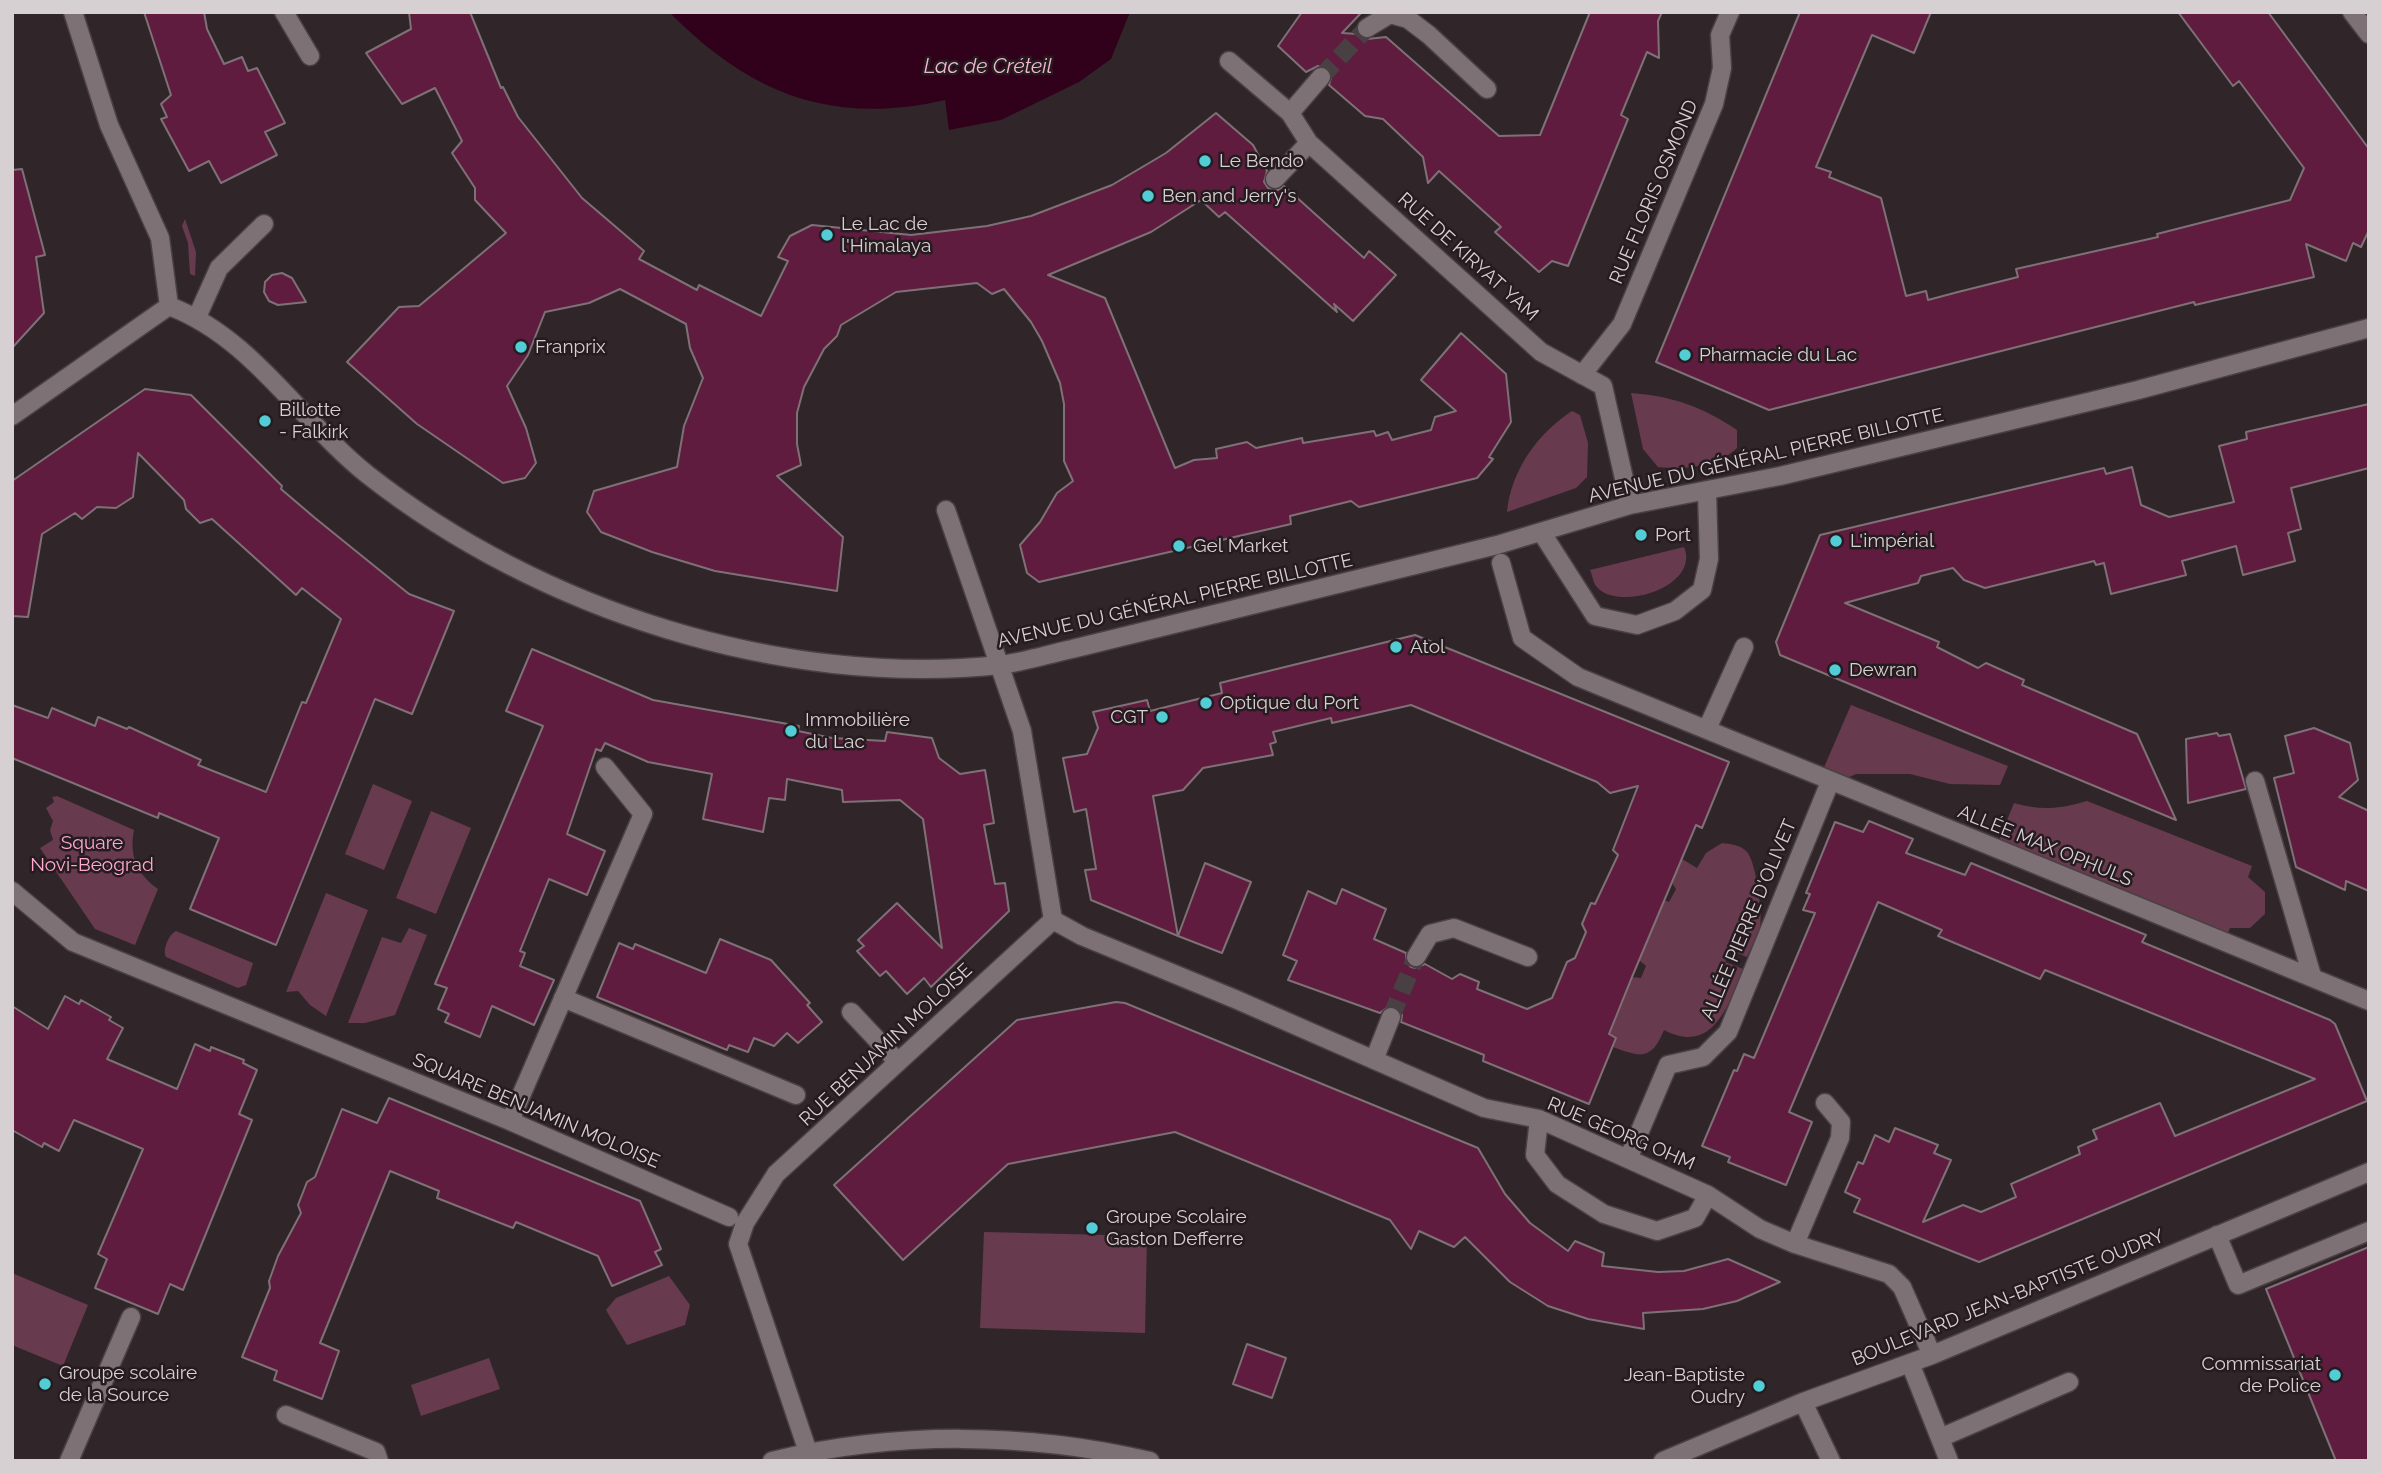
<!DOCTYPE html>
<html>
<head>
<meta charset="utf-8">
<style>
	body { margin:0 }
	#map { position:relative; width:2381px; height:1473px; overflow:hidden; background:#30262a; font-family:Raleway,sans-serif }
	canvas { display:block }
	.frame { position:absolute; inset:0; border:14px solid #d7d0d2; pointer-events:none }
</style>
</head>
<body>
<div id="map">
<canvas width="2381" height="1473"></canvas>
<div class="frame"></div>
</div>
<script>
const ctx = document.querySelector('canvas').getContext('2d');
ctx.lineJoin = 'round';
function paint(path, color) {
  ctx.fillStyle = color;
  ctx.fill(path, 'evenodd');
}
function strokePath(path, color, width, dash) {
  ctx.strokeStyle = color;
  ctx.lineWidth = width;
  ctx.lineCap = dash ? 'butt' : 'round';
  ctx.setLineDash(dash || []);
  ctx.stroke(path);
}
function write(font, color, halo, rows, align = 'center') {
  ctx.font = font + ' Raleway,sans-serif';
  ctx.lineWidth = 5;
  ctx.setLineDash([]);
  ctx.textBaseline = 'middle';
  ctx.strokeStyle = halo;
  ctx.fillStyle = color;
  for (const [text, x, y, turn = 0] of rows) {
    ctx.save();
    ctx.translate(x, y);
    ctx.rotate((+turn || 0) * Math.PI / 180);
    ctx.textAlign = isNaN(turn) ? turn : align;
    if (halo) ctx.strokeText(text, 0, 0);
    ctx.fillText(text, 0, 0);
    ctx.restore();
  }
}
paint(new Path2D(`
	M 185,219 L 196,252 L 195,276 L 190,274 L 188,243 L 182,226 Z
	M 1631,393 C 1672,396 1703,407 1737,430 L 1737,448 C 1720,465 1683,471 1658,467 L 1643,449 Z
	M 1572,411 L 1580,415 L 1588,443 L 1587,477 L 1576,488 L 1507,512 C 1511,470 1538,433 1572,411 Z
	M 1684,547 C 1701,587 1617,613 1596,586 C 1593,582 1592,574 1590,570 Z
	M 1851,705 L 2008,766 L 2000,785 L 1950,784 L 1910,774 L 1856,774 L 1842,780 L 1822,772 Z
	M 373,784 L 412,801 L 384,870 L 345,854 Z
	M 57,796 L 134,830 C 129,856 137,874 158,889 L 135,945 L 95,929 L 40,848 L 53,840 L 50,830 L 53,821 L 46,808 L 54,802 L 52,797 Z
	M 2087,801 L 2252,866 L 2248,877 L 2265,892 L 2265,914 L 2250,928 L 2230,928 L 2226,938 L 1997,845 L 2014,803 C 2041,811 2060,809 2087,801 Z
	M 431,811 L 471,828 L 436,914 L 396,898 Z
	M 1722,843 C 1730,844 1741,845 1747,852 C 1756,862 1763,914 1760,927 C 1757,937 1751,947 1747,957 L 1730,950 L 1725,962 L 1743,969 C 1729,1004 1713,1056 1664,1030 C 1651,1061 1641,1057 1613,1047 L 1617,1038 L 1609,1034 L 1632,977 L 1641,978 L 1646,966 L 1639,960 L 1664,900 L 1669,902 L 1676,889 L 1672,883 L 1682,859 L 1697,868 L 1706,853 Z
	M 326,893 L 368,910 L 326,1016 L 310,1005 L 298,991 L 286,992 Z
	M 409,928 L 427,935 L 395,1015 L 365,1023 L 348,1023 L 382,937 L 401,943 Z
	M 176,931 L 253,963 L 246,985 L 238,988 L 166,957 C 162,950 169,934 176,931 Z
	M 984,1232 L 1147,1236 L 1145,1333 L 980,1328 Z
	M 12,1273 L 88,1305 L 63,1366 L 12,1345 Z
	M 669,1276 L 690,1305 L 685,1325 L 627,1345 L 606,1310 L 616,1298 Z
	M 489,1358 L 500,1389 L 421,1416 L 411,1385 Z`), '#683a4e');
paint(new Path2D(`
	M 669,12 L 1130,12 L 1111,59 L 1079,82 L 1001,120 L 949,130 L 945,100 C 832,126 750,94 669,12 Z`), '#31011b');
const building = new Path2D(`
	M 144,12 L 204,12 L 207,29 L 224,64 L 242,57 L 248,71 L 257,68 L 285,123 L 265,132 L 277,155 L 221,183 L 209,161 L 189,171 L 161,119 L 167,117 L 161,104 L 171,95 Z
	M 409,12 L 470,12 L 501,88 L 503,87 L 518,117 L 582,198 L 644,251 L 639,259 L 697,290 L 699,285 L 761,316 L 788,261 L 778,257 L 790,236 L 812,225 L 911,235 L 987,226 L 1031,216 L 1112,185 L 1166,153 L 1216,113 L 1253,145 L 1267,171 L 1264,182 L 1268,188 L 1278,190 L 1284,186 L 1364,258 L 1369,251 L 1396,275 L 1353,321 L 1334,304 L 1337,312 L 1225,212 L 1219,217 L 1201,200 L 1151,232 L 1048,275 L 1105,298 L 1175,468 L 1194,460 L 1217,458 L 1216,449 L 1247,442 L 1256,448 L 1302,438 L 1303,443 L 1374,431 L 1376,436 L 1388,432 L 1392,440 L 1431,430 L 1435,417 L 1456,411 L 1421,380 L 1461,333 L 1506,374 L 1511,422 L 1489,457 L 1493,459 L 1477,478 L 1359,507 L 1351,501 L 1290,516 L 1291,524 L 1039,582 L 1027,573 L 1020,545 L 1040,522 L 1057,493 L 1073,481 L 1064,461 L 1064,404 L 1060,383 L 1042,341 L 1031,322 L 1004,289 L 992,294 L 977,283 L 896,292 L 841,325 L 837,336 L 824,349 L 804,387 L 797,413 L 797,444 L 801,465 L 777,476 L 843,537 L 837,591 L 715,571 L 652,552 L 601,532 L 587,512 L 594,491 L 677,467 L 684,426 L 703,378 L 690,348 L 686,324 L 620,289 L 589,303 L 545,312 L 528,355 L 507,386 L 526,428 L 536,463 L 525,478 L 503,483 L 417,424 L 347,362 L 399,307 L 419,306 L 506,233 L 475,200 L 475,188 L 452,153 L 462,141 L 435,88 L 402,104 L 366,53 L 411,29 Z
	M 1302,12 L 1362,12 L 1342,33 L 1358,34 L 1367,39 L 1386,37 L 1499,136 L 1540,135 L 1590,12 L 1662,12 L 1658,21 L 1659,58 L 1647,52 L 1621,115 L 1628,119 L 1568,266 L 1552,261 L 1539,272 L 1495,232 L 1501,227 L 1439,171 L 1428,183 L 1423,157 L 1383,119 L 1365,116 L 1329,85 L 1332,74 L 1328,68 L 1318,66 L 1306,72 L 1278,46 Z
	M 1800,12 L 1931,12 L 1914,53 L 1872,35 L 1816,167 L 1831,172 L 1829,177 L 1881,198 L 1906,296 L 1926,291 L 1928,300 L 1958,292 L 2018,277 L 2016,269 L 2158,237 L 2157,234 L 2290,200 L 2304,168 L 2239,81 L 2233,86 L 2178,12 L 2268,12 L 2369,149 L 2369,230 L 2361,247 L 2353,243 L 2346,261 L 2306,244 L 2314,277 L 2195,305 L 2194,302 L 1769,410 L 1656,362 Z
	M 22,169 L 45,255 L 36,257 L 44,313 L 12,348 L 12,170 Z
	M 282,273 L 292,278 L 306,302 L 278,305 L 269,301 L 264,292 L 265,282 L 272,275 Z
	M 145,389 L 191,395 L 282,486 L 281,489 L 315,518 L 409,594 L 454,611 L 412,714 L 375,699 L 276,945 L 190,909 L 219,838 L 159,813 L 158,818 L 12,758 L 12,705 L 48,718 L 52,708 L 95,726 L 98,717 L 127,729 L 129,727 L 201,760 L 198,765 L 266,792 L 302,702 L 306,703 L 341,619 L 302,588 L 296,595 L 212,519 L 200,523 L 186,509 L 184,500 L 138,453 L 133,497 L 116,508 L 97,507 L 82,519 L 75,513 L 42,534 L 28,617 L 12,616 L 12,481 Z
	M 2369,404 L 2369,468 L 2291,488 L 2301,529 L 2288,533 L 2295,561 L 2243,575 L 2236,546 L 2182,561 L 2186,575 L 2111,594 L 2104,563 L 2096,565 L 2094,561 L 1985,588 L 1964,580 L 1953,568 L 1921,576 L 1918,583 L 1845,603 L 1939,642 L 1937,647 L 1978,668 L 1986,663 L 2024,680 L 2022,685 L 2137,734 L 2176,820 L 1780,655 L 1776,642 L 1820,535 L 2104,468 L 2106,474 L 2132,467 L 2141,505 L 2169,517 L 2234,502 L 2219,446 L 2247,439 L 2246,432 Z
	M 1415,635 L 1729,762 L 1702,828 L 1696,825 L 1632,977 L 1609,1034 L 1616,1038 L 1589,1104 L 1483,1061 L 1484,1055 L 1401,1022 L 1402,1015 L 1396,1007 L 1389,1006 L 1380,1013 L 1288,980 L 1297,961 L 1283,955 L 1308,891 L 1336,904 L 1342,889 L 1386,909 L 1374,939 L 1406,953 L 1406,962 L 1411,967 L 1416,968 L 1425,964 L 1452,979 L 1460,974 L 1479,982 L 1477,989 L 1527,1009 L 1552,998 L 1567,962 L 1575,958 L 1586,932 L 1582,924 L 1591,903 L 1595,904 L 1618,855 L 1613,850 L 1638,786 L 1610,793 L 1597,782 L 1411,705 L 1332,723 L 1331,718 L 1273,732 L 1276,742 L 1270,744 L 1273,755 L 1203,768 L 1183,790 L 1153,796 L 1178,936 L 1091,900 L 1085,870 L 1096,869 L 1086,809 L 1074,812 L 1063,758 L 1087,754 L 1098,728 L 1093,712 L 1147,700 L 1150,711 L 1222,693 L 1220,683 Z
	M 532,649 L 653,700 L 799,726 L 798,731 L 832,738 L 885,741 L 887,732 L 932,738 L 939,758 L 960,774 L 985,770 L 994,823 L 984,825 L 995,884 L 1005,883 L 1009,911 L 931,987 L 924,978 L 907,994 L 886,971 L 880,976 L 857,951 L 864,946 L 858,940 L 897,903 L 942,948 L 923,819 L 900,800 L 843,802 L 842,790 L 787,779 L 785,800 L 769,798 L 763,832 L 703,819 L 712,774 L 648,762 L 605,743 L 601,751 L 596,749 L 567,834 L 605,851 L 587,895 L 549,879 L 520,951 L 525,953 L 520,966 L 554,980 L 534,1025 L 492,1006 L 480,1037 L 445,1022 L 449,1014 L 438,1009 L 447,988 L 435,984 L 543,726 L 506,711 Z
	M 2314,728 L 2350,743 L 2358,780 L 2339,797 L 2369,811 L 2369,891 L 2346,881 L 2345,890 L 2296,867 L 2274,778 L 2294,773 L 2285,736 Z
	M 2217,733 L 2219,736 L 2230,734 L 2246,789 L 2188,803 L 2186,739 Z
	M 1869,821 L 1913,839 L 1906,853 L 1965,875 L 1971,863 L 2146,935 L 2142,942 L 2330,1020 L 2335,1024 L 2367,1101 L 1979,1262 L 1854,1212 L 1860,1199 L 1845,1192 L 1858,1162 L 1863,1164 L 1875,1135 L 1889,1142 L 1895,1128 L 1938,1145 L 1934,1153 L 1951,1160 L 1923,1222 L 1963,1205 L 1981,1212 L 2016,1197 L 2011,1184 L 2080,1154 L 2078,1147 L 2097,1139 L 2093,1130 L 2160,1103 L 2175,1136 L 2315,1079 L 2045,970 L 2040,979 L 1938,936 L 1942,930 L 1878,902 L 1789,1112 L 1812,1122 L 1786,1185 L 1728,1162 L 1730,1157 L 1702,1146 L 1734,1070 L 1737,1071 L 1744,1054 L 1754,1058 L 1815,913 L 1803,910 L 1810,894 L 1806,893 L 1835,822 L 1863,832 Z
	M 1205,863 L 1251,882 L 1222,953 L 1178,936 Z
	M 720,939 L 771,960 L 810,1003 L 807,1005 L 822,1022 L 798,1043 L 787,1033 L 774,1046 L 754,1038 L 748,1052 L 729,1045 L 727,1050 L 597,997 L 619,943 L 633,949 L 635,944 L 706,973 Z
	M 65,996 L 79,1004 L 81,1000 L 111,1017 L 109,1020 L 123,1028 L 107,1059 L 177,1089 L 195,1044 L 210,1051 L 211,1047 L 244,1060 L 243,1063 L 257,1070 L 239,1114 L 252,1120 L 183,1290 L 170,1284 L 158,1314 L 95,1288 L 107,1259 L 98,1254 L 143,1149 L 74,1120 L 59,1151 L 44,1143 L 42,1147 L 12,1130 L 12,1006 L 48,1029 Z
	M 1116,1002 L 1125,1003 L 1478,1148 L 1505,1194 L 1530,1223 L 1568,1251 L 1575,1241 L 1604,1253 L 1602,1266 L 1658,1272 L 1684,1271 L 1728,1259 L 1780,1282 L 1737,1301 L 1703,1309 L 1643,1313 L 1644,1329 L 1588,1319 L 1548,1306 L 1510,1282 L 1465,1237 L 1454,1247 L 1419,1231 L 1411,1249 L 1390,1220 L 1175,1132 L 1008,1164 L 903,1260 L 834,1185 L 1017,1020 Z
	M 389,1098 L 640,1201 L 661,1249 L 655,1252 L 662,1265 L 612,1286 L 598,1256 L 516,1222 L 513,1228 L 437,1198 L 439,1191 L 390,1171 L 320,1343 L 339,1351 L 322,1399 L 274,1380 L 277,1371 L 242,1357 L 270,1288 L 269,1281 L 278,1256 L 301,1213 L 298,1205 L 307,1182 L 315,1177 L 342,1109 L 377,1123 Z
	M 2369,1247 L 2369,1461 L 2336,1461 L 2266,1289 Z
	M 1247,1344 L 1286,1358 L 1272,1398 L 1233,1384 Z`);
paint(building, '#5f1c3f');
strokePath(building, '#7e7176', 2);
strokePath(new Path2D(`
	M 1321,77 L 1367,28
	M 1391,1017 L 1416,957`), '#494043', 18, [18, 9]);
const minor = new Path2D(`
	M 73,12 L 109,125 L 160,238 L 169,306
	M 284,12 L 310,56
	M 2352,12 L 2369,34
	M 1367,28 L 1390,14 L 1408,19 L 1429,35 L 1487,89
	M 1229,61 L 1290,113 L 1309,143 L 1541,352 L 1603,386 L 1630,505
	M 1290,113 L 1321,77
	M 1275,179 L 1309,143
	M 169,306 C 252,337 300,421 368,475 C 540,610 782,688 1000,665 C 1024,662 1049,654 1072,649 L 1497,545 L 1630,505 L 1780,476 L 2138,390 L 2369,328
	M 197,317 L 219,268 L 264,224
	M 1582,375 L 1622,324 L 1714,104 L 1722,68 L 1720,35 L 1730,12
	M 12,416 L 169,306
	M 946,510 L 1022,731 L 1053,920
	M 1542,533 L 1595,616 L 1637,625 L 1675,611 L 1702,590 L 1709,559 L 1707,492
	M 1501,563 L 1522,638 L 1578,677 L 2369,1001
	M 1707,729 L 1744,647
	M 2255,781 L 2312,976
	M 12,891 L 73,942 L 510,1121 L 729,1217
	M 1053,920 L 1082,936 L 1235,999 L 1484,1108 L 1539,1119 L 1708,1195 L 1760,1229 L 1795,1244 L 1889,1274 L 1902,1287 L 1932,1355
	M 1416,957 L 1430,934 L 1454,928 L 1528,957
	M 563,998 L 796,1095
	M 851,1012 L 898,1062
	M 1374,1060 L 1391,1017
	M 1539,1119 L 1535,1155 L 1557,1184 L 1604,1214 L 1657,1231 L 1695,1218 L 1708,1195
	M 510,1121 L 643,814 L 605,767
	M 1628,1159 L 1668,1065 L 1703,1057 L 1728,1032 L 1830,782
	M 2217,1235 L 2238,1285 L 2369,1231
	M 1795,1244 L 1840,1138 L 1841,1122 L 1825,1103
	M 1910,1363 L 1949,1461
	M 1803,1402 L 1831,1461
	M 286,1415 L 376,1452 L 379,1461
	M 1940,1438 L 2069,1382
	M 808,1452 L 738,1244 L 745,1223 L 776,1174 L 1053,920
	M 69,1461 L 131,1317
	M 772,1461 C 895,1431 1027,1432 1150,1461
	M 1663,1461 L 1803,1402 L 1932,1355 L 2369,1172`);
strokePath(minor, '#4a4145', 21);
strokePath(minor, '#7e7176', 18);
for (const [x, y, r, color] of [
	[1205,161,7,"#52ccd5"],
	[1148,196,7,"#52ccd5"],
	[827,235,7,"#52ccd5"],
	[521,347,7,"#52ccd5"],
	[1685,355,7,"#52ccd5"],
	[265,421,7,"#52ccd5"],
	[1641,535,7,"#52ccd5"],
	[1836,541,7,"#52ccd5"],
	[1179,546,7,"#52ccd5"],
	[1396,647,7,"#52ccd5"],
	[1835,670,7,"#52ccd5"],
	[1206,703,7,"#52ccd5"],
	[1162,717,7,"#52ccd5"],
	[791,731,7,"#52ccd5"],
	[1092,1228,7,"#52ccd5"],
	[2335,1375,7,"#52ccd5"],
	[45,1384,7,"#52ccd5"],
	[1759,1386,7,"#52ccd5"]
]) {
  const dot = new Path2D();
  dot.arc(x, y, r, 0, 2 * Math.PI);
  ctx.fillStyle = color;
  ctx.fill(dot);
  strokePath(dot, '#261c20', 2.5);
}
write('19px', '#d7d0d2', '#261c20', [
	["Le Bendo",1219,161],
	["Ben and Jerry's",1162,196],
	["Le Lac de",841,224],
	["l'Himalaya",841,246],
	["Franprix",535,347],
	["Pharmacie du Lac",1699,355],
	["Billotte",279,410],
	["- Falkirk",279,432],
	["Port",1655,535],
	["L'impérial",1850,541],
	["Gel Market",1193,546],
	["Atol",1410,647],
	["Dewran",1849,670],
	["Optique du Port",1220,703],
	["CGT",1148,717,"right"],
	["Immobilière",805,720],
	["du Lac",805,742],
	["Groupe Scolaire",1106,1217],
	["Gaston Defferre",1106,1239],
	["Commissariat",2321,1364,"right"],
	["de Police",2321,1386,"right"],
	["Groupe scolaire",59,1373],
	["de la Source",59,1395],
	["Jean-Baptiste",1745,1375,"right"],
	["Oudry",1745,1397,"right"]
], 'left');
write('19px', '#d7d0d2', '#261c20', [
	["RUE FLORIS OSMOND",1654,192,-67],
	["RUE DE KIRYAT YAM",1468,257,42],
	["AVENUE DU GÉNÉRAL PIERRE BILLOTTE",1766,456,-13],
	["AVENUE DU GÉNÉRAL PIERRE BILLOTTE",1175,601,-13],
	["ALLÉE MAX OPHULS",2045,846,22],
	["ALLÉE PIERRE D'OLIVET",1749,920,-67],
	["RUE BENJAMIN MOLOISE",886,1045,-43],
	["SQUARE BENJAMIN MOLOISE",536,1111,23],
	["RUE GEORG OHM",1621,1134,23],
	["BOULEVARD JEAN-BAPTISTE OUDRY",2008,1298,-22]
]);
write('19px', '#ffabcf', '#261c20', [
	["Square",92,843],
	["Novi-Beograd",92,865]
]);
write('italic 21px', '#f4b5cf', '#261c20', [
	["Lac de Créteil",988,67]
]);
</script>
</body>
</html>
